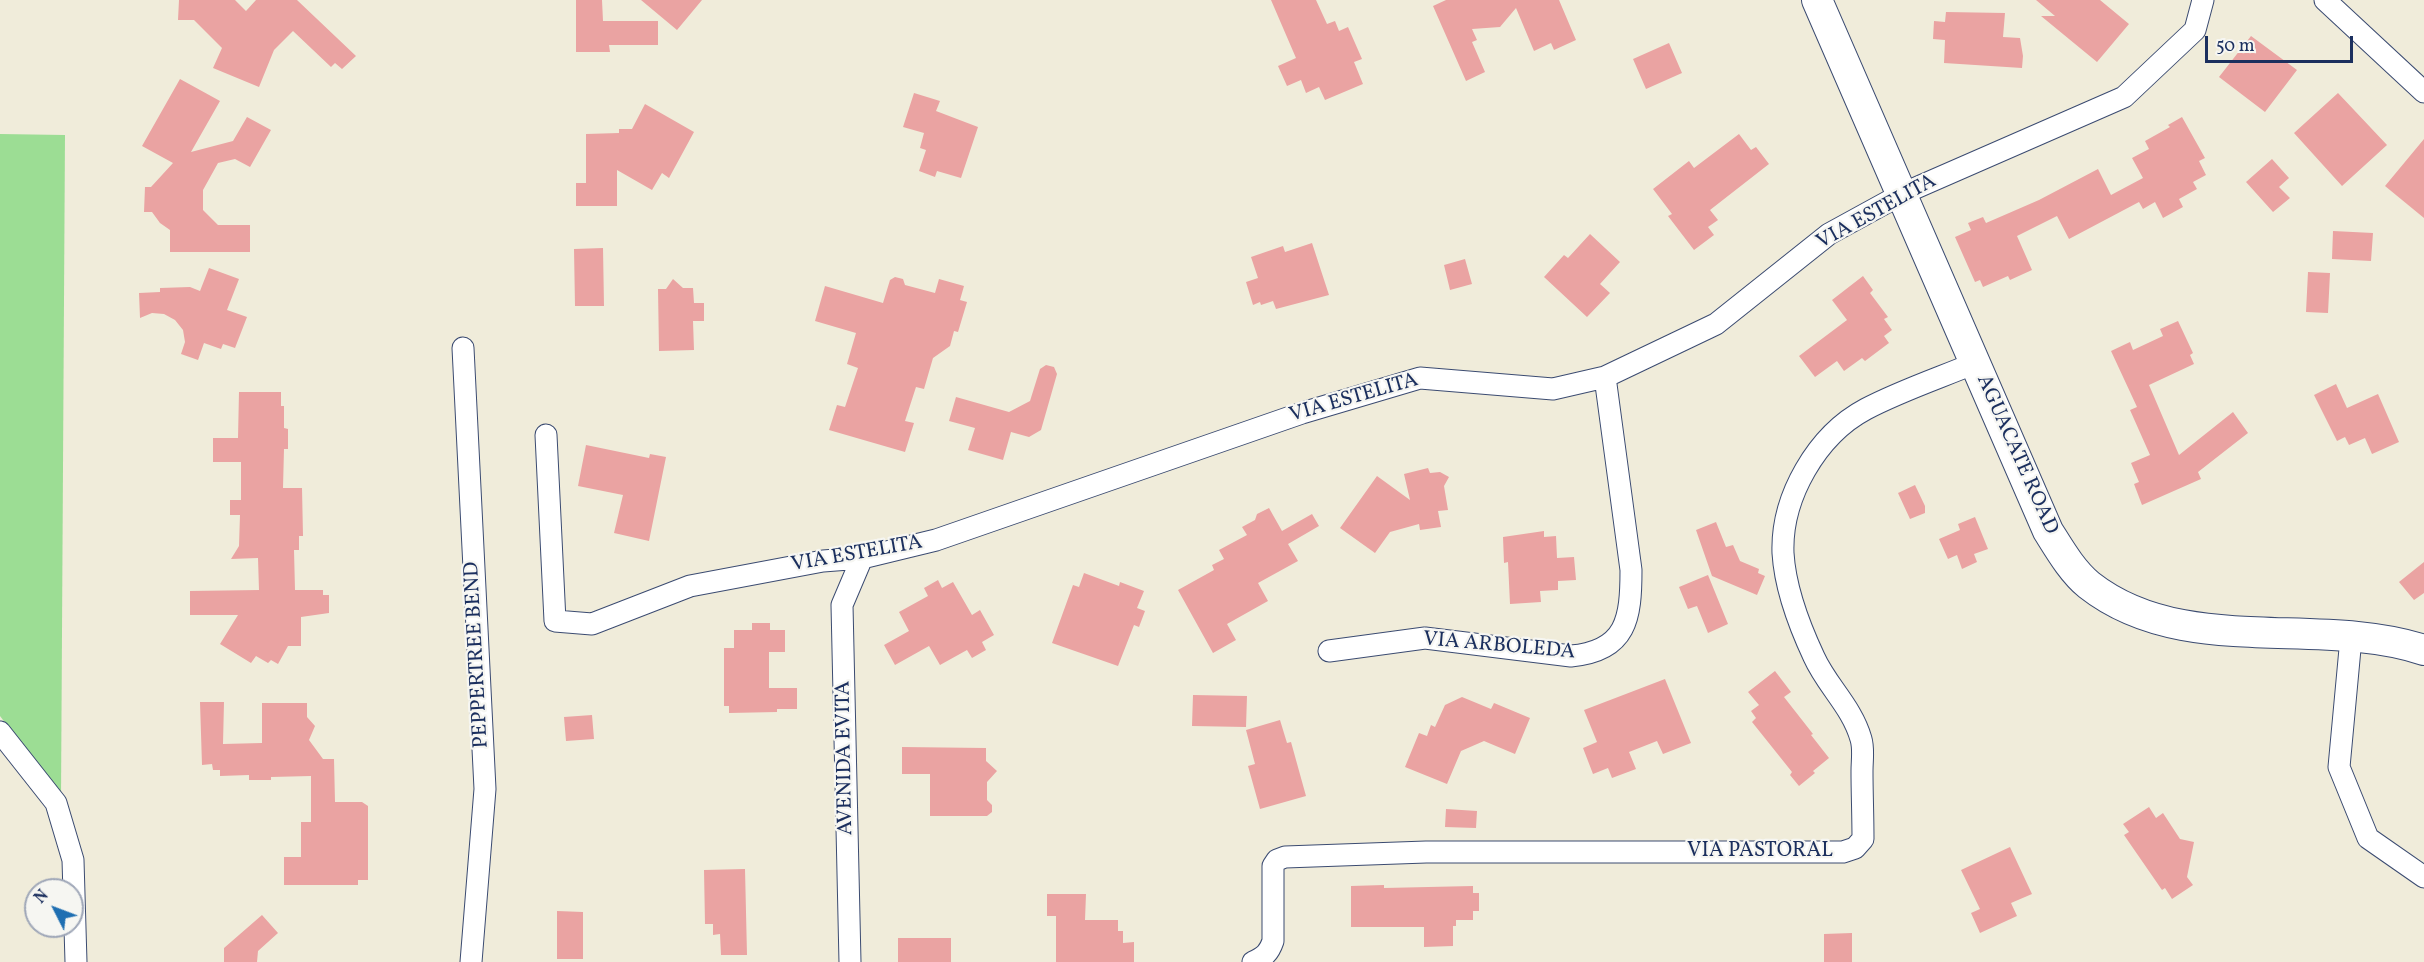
<!DOCTYPE html>
<html>
<head>
<meta charset="utf-8">
<style>
	body { margin:0 }
	#map { position:relative; width:2424px; height:962px; overflow:hidden; background:#f0ecda; font-family:Vollkorn,serif }
	canvas { display:block }
	.north { position:absolute; left:24px; top:878px; width:60px; height:60px; box-sizing:border-box; background:#f6f6f2; border:2px solid #9ea6b7; border-radius:50%; rotate:312deg; font-size:16px; font-weight:700; line-height:24px; text-align:center; color:#1b2f5e }
	.north::after { content:''; display:block; margin:auto; width:21px; height:27px; background:#1f6fb2; clip-path:polygon(50% 0,100% 100%,50% 72%,0 100%) }
	.scale { position:absolute; left:2205px; top:36px; width:148px; height:27px; box-sizing:border-box; border:3px solid #1b2f5e; border-top:0; padding-left:8px; font-size:18px; line-height:21px; white-space:nowrap; color:#1b2f5e; -webkit-text-stroke:4px #f6f6f2; paint-order:stroke }
</style>
</head>
<body>
<div id="map">
<canvas width="2424" height="962"></canvas>
<div class="north">N</div>
<div class="scale">50 m</div>
</div>
<script>
const ctx = document.querySelector('canvas').getContext('2d');
ctx.lineJoin = 'round';
function paint(path, color) {
  ctx.fillStyle = color;
  ctx.fill(path, 'evenodd');
}
function strokePath(path, color, width, dash) {
  ctx.strokeStyle = color;
  ctx.lineWidth = width;
  ctx.lineCap = dash ? 'butt' : 'round';
  ctx.setLineDash(dash || []);
  ctx.stroke(path);
}
function write(font, color, halo, rows, align = 'center') {
  ctx.font = font + ' Vollkorn,serif';
  ctx.lineWidth = 4.5;
  ctx.setLineDash([]);
  ctx.textBaseline = 'middle';
  ctx.strokeStyle = halo;
  ctx.fillStyle = color;
  for (const [text, x, y, turn = 0] of rows) {
    ctx.save();
    ctx.translate(x, y);
    ctx.rotate((+turn || 0) * Math.PI / 180);
    ctx.textAlign = isNaN(turn) ? turn : align;
    if (halo) ctx.strokeText(text, 0, 0);
    ctx.fillText(text, 0, 0);
    ctx.restore();
  }
}
paint(new Path2D(`
	M 0,134 L 65,135 L 61,797 L 0,716 Z`), '#9cdd94');
paint(new Path2D(`
	M 179,0 L 235,0 L 246,11 L 256,0 L 297,0 L 356,56 L 342,69 L 335,63 L 331,67 L 293,31 L 274,50 L 259,87 L 213,68 L 222,48 L 194,20 L 178,20 Z
	M 576,0 L 602,0 L 603,21 L 658,21 L 658,45 L 609,45 L 610,52 L 576,52 Z
	M 641,0 L 702,0 L 677,30 Z
	M 1271,0 L 1316,0 L 1327,24 L 1335,21 L 1339,31 L 1348,27 L 1362,59 L 1354,62 L 1363,84 L 1325,100 L 1319,87 L 1306,93 L 1301,80 L 1287,86 L 1278,66 L 1296,58 Z
	M 1446,0 L 1559,0 L 1576,40 L 1554,50 L 1551,43 L 1534,51 L 1516,8 L 1500,27 L 1472,29 L 1477,40 L 1472,42 L 1485,72 L 1466,81 L 1433,6 Z
	M 2036,0 L 2100,0 L 2129,24 L 2097,62 L 2041,16 L 2055,16 Z
	M 1946,12 L 2005,13 L 2003,37 L 2020,38 L 2023,56 L 2022,68 L 1944,63 L 1945,40 L 1933,39 L 1934,21 L 1945,22 Z
	M 2251,36 L 2297,70 L 2265,112 L 2219,77 Z
	M 1669,43 L 1682,73 L 1646,89 L 1633,59 Z
	M 180,79 L 220,101 L 191,152 L 233,141 L 247,117 L 271,130 L 250,167 L 235,159 L 218,163 L 203,190 L 203,210 L 218,225 L 250,225 L 250,252 L 170,252 L 170,230 L 160,223 L 152,212 L 144,212 L 145,187 L 151,187 L 173,163 L 142,146 Z
	M 914,93 L 940,101 L 936,111 L 978,127 L 961,178 L 937,171 L 935,177 L 919,171 L 926,150 L 920,148 L 924,133 L 903,127 Z
	M 2338,93 L 2387,145 L 2342,186 L 2294,133 Z
	M 645,104 L 694,132 L 669,178 L 662,173 L 652,190 L 617,170 L 617,206 L 576,206 L 576,183 L 586,183 L 586,134 L 619,133 L 619,129 L 632,129 Z
	M 2182,117 L 2205,158 L 2199,161 L 2206,175 L 2193,182 L 2197,189 L 2179,199 L 2183,207 L 2163,218 L 2155,202 L 2143,209 L 2139,202 L 2069,239 L 2057,216 L 2017,236 L 2032,270 L 2010,280 L 2008,276 L 1983,287 L 1980,280 L 1975,282 L 1955,237 L 1971,230 L 1968,223 L 1983,217 L 1986,223 L 2039,200 L 2098,169 L 2111,195 L 2143,178 L 2132,158 L 2149,149 L 2145,141 L 2170,127 L 2168,125 Z
	M 1739,134 L 1751,150 L 1756,147 L 1769,164 L 1710,210 L 1718,220 L 1708,227 L 1714,235 L 1694,250 L 1668,216 L 1672,214 L 1653,189 L 1689,161 L 1694,168 Z
	M 2424,139 L 2424,218 L 2385,186 Z
	M 2272,159 L 2289,178 L 2279,187 L 2290,198 L 2273,212 L 2246,182 Z
	M 2333,231 L 2373,233 L 2371,261 L 2332,259 Z
	M 1590,234 L 1620,262 L 1600,284 L 1610,293 L 1587,317 L 1544,277 L 1564,255 L 1568,258 Z
	M 1312,243 L 1329,295 L 1276,309 L 1273,301 L 1261,305 L 1260,302 L 1253,305 L 1246,282 L 1258,278 L 1251,257 L 1283,246 L 1285,252 Z
	M 603,248 L 604,306 L 575,306 L 574,249 Z
	M 1465,259 L 1472,284 L 1450,290 L 1444,265 Z
	M 209,268 L 239,279 L 227,310 L 247,317 L 235,348 L 223,344 L 221,349 L 204,343 L 198,360 L 181,354 L 185,342 L 183,330 L 175,320 L 164,314 L 152,313 L 140,318 L 139,293 L 160,292 L 160,288 L 190,287 L 200,291 Z
	M 2308,272 L 2330,273 L 2328,313 L 2306,312 Z
	M 1863,276 L 1873,290 L 1870,293 L 1888,317 L 1884,319 L 1892,330 L 1884,336 L 1889,343 L 1865,361 L 1862,358 L 1844,371 L 1837,361 L 1815,377 L 1799,356 L 1847,320 L 1832,300 Z
	M 895,277 L 903,279 L 905,285 L 935,293 L 939,279 L 964,286 L 960,300 L 967,302 L 958,332 L 954,331 L 950,346 L 933,358 L 924,389 L 916,387 L 905,421 L 914,423 L 905,452 L 829,430 L 837,405 L 845,407 L 858,368 L 847,364 L 856,333 L 815,321 L 825,286 L 883,303 L 890,280 Z
	M 673,279 L 683,288 L 693,288 L 694,303 L 704,303 L 704,321 L 693,321 L 694,350 L 659,351 L 658,289 L 666,289 Z
	M 2178,321 L 2193,353 L 2190,355 L 2194,364 L 2149,385 L 2179,455 L 2233,412 L 2248,433 L 2198,472 L 2201,479 L 2142,505 L 2134,484 L 2139,482 L 2131,463 L 2150,455 L 2130,410 L 2137,407 L 2111,351 L 2130,342 L 2133,350 L 2163,336 L 2160,329 Z
	M 1046,365 L 1054,367 L 1057,374 L 1041,430 L 1029,437 L 1011,432 L 1003,460 L 968,450 L 975,428 L 949,421 L 956,397 L 1009,412 L 1030,401 L 1040,369 Z
	M 2336,384 L 2347,408 L 2378,394 L 2399,442 L 2372,454 L 2365,438 L 2349,445 L 2345,437 L 2337,441 L 2314,395 Z
	M 239,392 L 281,392 L 281,406 L 284,406 L 284,428 L 288,429 L 288,449 L 284,449 L 283,488 L 302,488 L 303,536 L 299,536 L 299,550 L 294,550 L 295,590 L 323,590 L 323,595 L 329,595 L 329,613 L 301,617 L 301,646 L 288,646 L 278,664 L 271,660 L 268,663 L 256,656 L 251,663 L 220,644 L 238,615 L 190,615 L 190,591 L 259,590 L 258,558 L 231,559 L 239,546 L 240,515 L 230,515 L 230,500 L 241,500 L 241,462 L 213,462 L 213,438 L 238,438 Z
	M 586,445 L 649,458 L 650,454 L 666,457 L 649,541 L 614,533 L 623,495 L 578,486 Z
	M 1428,468 L 1430,473 L 1440,472 L 1449,477 L 1444,486 L 1448,510 L 1438,511 L 1441,527 L 1420,530 L 1419,524 L 1390,532 L 1375,553 L 1340,528 L 1377,476 L 1410,500 L 1404,474 Z
	M 1915,485 L 1925,506 L 1925,513 L 1910,519 L 1898,493 Z
	M 1269,508 L 1282,531 L 1312,514 L 1319,526 L 1288,544 L 1298,561 L 1258,583 L 1268,601 L 1227,624 L 1236,640 L 1213,653 L 1178,590 L 1214,570 L 1212,565 L 1224,559 L 1219,550 L 1247,535 L 1242,527 L 1255,520 L 1257,514 Z
	M 1975,517 L 1988,549 L 1974,554 L 1977,562 L 1962,569 L 1957,555 L 1948,559 L 1939,539 L 1960,530 L 1958,524 Z
	M 1716,522 L 1726,547 L 1733,545 L 1740,561 L 1759,569 L 1758,573 L 1765,576 L 1757,595 L 1712,576 L 1696,530 Z
	M 1544,531 L 1544,537 L 1556,536 L 1557,558 L 1574,557 L 1576,580 L 1558,581 L 1558,590 L 1540,591 L 1541,602 L 1510,604 L 1508,562 L 1504,563 L 1503,537 Z
	M 2424,562 L 2424,593 L 2414,600 L 2399,582 Z
	M 1084,573 L 1119,586 L 1120,582 L 1144,591 L 1137,608 L 1145,611 L 1139,627 L 1134,625 L 1118,666 L 1052,643 L 1073,585 L 1079,587 Z
	M 1708,575 L 1728,624 L 1708,633 L 1697,606 L 1688,609 L 1679,587 Z
	M 938,580 L 942,588 L 953,582 L 972,615 L 980,610 L 994,635 L 982,642 L 986,650 L 972,658 L 967,650 L 940,665 L 929,646 L 895,665 L 884,645 L 909,631 L 899,612 L 928,596 L 924,588 Z
	M 752,623 L 770,623 L 770,630 L 785,630 L 785,652 L 769,652 L 769,688 L 797,688 L 797,709 L 777,709 L 777,712 L 729,713 L 729,706 L 724,706 L 724,648 L 734,648 L 734,630 L 752,630 Z
	M 1775,671 L 1791,692 L 1784,697 L 1813,734 L 1811,735 L 1829,758 L 1813,771 L 1815,773 L 1799,786 L 1790,775 L 1792,772 L 1752,722 L 1756,718 L 1751,711 L 1759,705 L 1748,692 Z
	M 1665,679 L 1691,743 L 1663,754 L 1657,741 L 1629,752 L 1636,769 L 1612,778 L 1608,768 L 1593,774 L 1583,748 L 1597,742 L 1584,710 Z
	M 1193,695 L 1247,696 L 1246,727 L 1192,726 Z
	M 1462,697 L 1491,709 L 1494,703 L 1530,718 L 1515,754 L 1484,741 L 1461,751 L 1447,784 L 1405,767 L 1419,733 L 1427,736 L 1431,725 L 1435,727 L 1445,705 Z
	M 200,702 L 224,702 L 223,744 L 262,743 L 262,703 L 307,703 L 307,717 L 315,726 L 309,740 L 323,759 L 334,759 L 335,802 L 362,802 L 368,806 L 368,880 L 358,880 L 358,885 L 284,885 L 284,857 L 301,857 L 301,822 L 311,822 L 311,776 L 271,777 L 271,780 L 249,780 L 249,775 L 220,776 L 220,770 L 213,770 L 212,764 L 202,765 Z
	M 592,715 L 594,739 L 566,741 L 564,717 Z
	M 1280,720 L 1287,743 L 1291,742 L 1306,796 L 1260,809 L 1248,766 L 1255,764 L 1246,730 Z
	M 902,747 L 986,748 L 986,761 L 997,771 L 987,782 L 987,800 L 992,805 L 992,812 L 987,816 L 930,816 L 930,774 L 902,774 Z
	M 2149,807 L 2156,818 L 2163,813 L 2180,839 L 2194,842 L 2187,877 L 2193,885 L 2172,899 L 2165,888 L 2162,890 L 2124,835 L 2129,832 L 2123,824 Z
	M 1446,809 L 1477,811 L 1476,828 L 1445,827 Z
	M 2010,847 L 2032,894 L 2011,903 L 2017,916 L 1980,933 L 1971,913 L 1980,909 L 1961,870 Z
	M 745,869 L 747,955 L 721,955 L 720,934 L 713,935 L 713,924 L 705,924 L 704,870 Z
	M 1384,885 L 1384,888 L 1473,886 L 1473,893 L 1479,893 L 1479,911 L 1473,911 L 1473,920 L 1456,920 L 1456,926 L 1453,926 L 1453,946 L 1424,947 L 1424,927 L 1351,927 L 1351,886 Z
	M 1047,894 L 1086,894 L 1085,920 L 1118,920 L 1118,931 L 1123,931 L 1123,943 L 1134,942 L 1134,962 L 1056,962 L 1056,916 L 1047,916 Z
	M 557,911 L 583,912 L 583,959 L 557,959 Z
	M 262,915 L 278,933 L 258,951 L 257,962 L 224,962 L 224,948 Z
	M 1852,933 L 1852,962 L 1824,962 L 1824,934 Z
	M 898,938 L 951,938 L 951,962 L 898,962 Z`), '#eaa3a2');
const street = new Path2D(`
	M 2325,0 L 2424,92
	M 463,348 L 485,789 L 471,962
	M 546,435 L 555,621 L 592,624 L 690,586 L 823,561 L 862,558 L 936,540 L 1302,413 L 1420,378 L 1553,389 L 1605,377 L 1716,324 L 1829,234 L 1902,194 L 2124,97 L 2195,30 L 2203,0
	M 2351,638 L 2339,767 L 2368,838 L 2424,877
	M 1329,651 L 1425,638 L 1571,656 C 1627,651 1631,618 1631,570 L 1605,377
	M 0,732 L 56,803 L 73,860 L 76,962
	M 850,962 L 842,605 L 862,558
	M 1253,962 C 1264,957 1269,953 1273,941 L 1273,866 L 1277,860 L 1285,857 L 1426,852 L 1843,852 L 1855,848 L 1863,839 C 1863,816 1862,793 1862,771 C 1862,760 1864,749 1861,739 C 1852,707 1827,686 1814,657 C 1799,625 1785,587 1783,553 C 1781,497 1817,435 1866,409 C 1900,391 1939,378 1975,363`);
const secondary = new Path2D(`
	M 1817,0 L 2048,531 C 2060,550 2072,571 2089,585 C 2183,659 2318,615 2424,650`);
strokePath(street, '#3b4b71', 23);
strokePath(secondary, '#3b4b71', 32);
strokePath(street, '#fff', 21);
strokePath(secondary, '#fff', 30);
write('21px', '#1b2f5e', '#f6f6f2', [
	["VIA ESTELITA",1877,213,-29],
	["VIA ESTELITA",1354,399,-16],
	["AGUACATE ROAD",2016,455,66],
	["VIA ESTELITA",857,555,-10],
	["VIA ARBOLEDA",1499,647,5],
	["PEPPERTREE BEND",478,655,-93],
	["AVENIDA EVITA",846,758,-91],
	["VIA PASTORAL",1760,852]
]);
</script>
</body>
</html>
